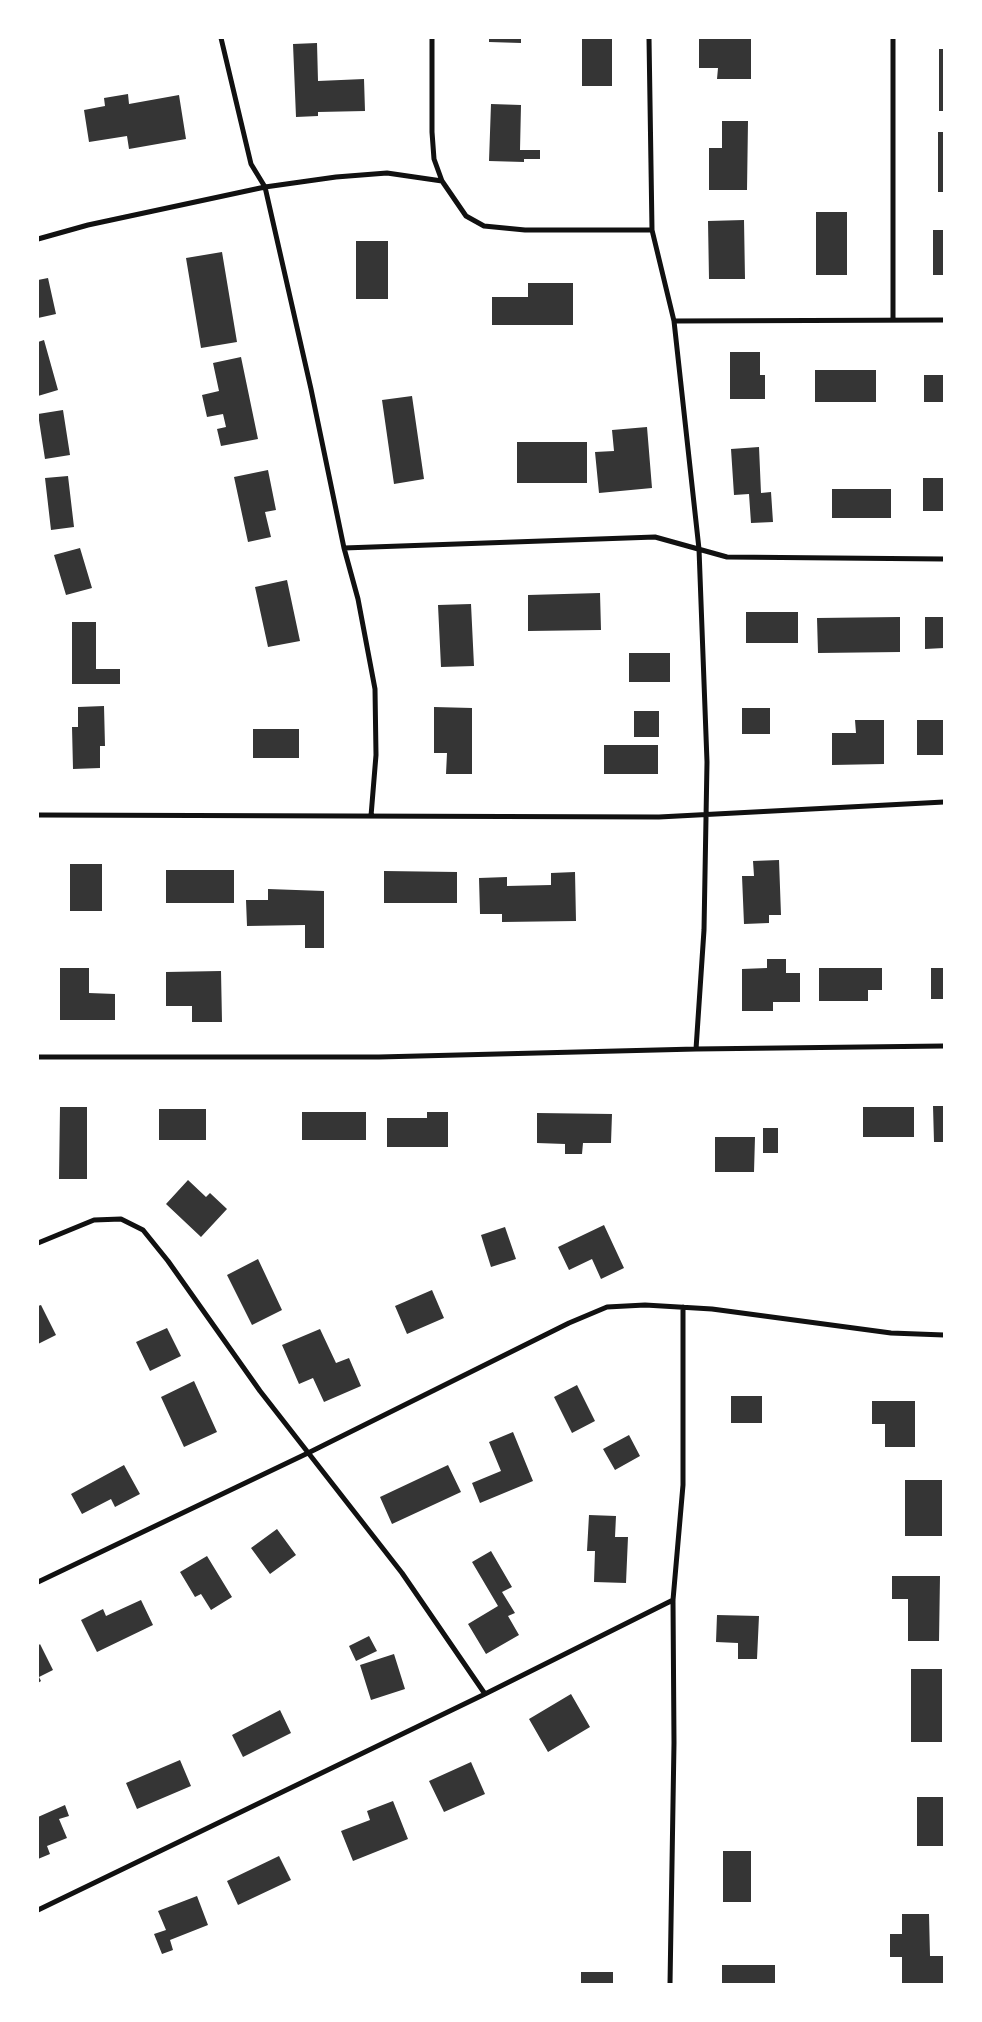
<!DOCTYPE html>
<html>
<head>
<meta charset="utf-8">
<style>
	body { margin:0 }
	#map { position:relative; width:982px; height:2022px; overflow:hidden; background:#fff; font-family:"Noto Sans",sans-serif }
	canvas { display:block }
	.frame { position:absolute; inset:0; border:39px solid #fff; pointer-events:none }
</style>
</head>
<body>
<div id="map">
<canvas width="982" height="2022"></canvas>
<div class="frame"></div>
</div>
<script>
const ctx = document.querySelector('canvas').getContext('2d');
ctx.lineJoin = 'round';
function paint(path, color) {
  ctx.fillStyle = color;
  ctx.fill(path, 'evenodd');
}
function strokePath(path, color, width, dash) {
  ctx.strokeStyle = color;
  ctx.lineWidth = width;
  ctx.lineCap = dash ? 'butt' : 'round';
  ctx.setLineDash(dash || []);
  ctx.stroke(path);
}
paint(new Path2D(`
	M 489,38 L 521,38 L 521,43 L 489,42 Z
	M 582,38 L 612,38 L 612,86 L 582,86 Z
	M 699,38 L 751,38 L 751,79 L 717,79 L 718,68 L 699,68 Z
	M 317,43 L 318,81 L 364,79 L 365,111 L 318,112 L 318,116 L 296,117 L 293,44 Z
	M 939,49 L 944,49 L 944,111 L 939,111 Z
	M 128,94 L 129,104 L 179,95 L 186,139 L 129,149 L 127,136 L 89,142 L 84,110 L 105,106 L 104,98 Z
	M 491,104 L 521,105 L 520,150 L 540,150 L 540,159 L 524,159 L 524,162 L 489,161 Z
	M 722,121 L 748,121 L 747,190 L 709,190 L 709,148 L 722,148 Z
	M 938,132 L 944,132 L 944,192 L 938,192 Z
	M 816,212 L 847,212 L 847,275 L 816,275 Z
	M 744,220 L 745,279 L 709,279 L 708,221 Z
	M 933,230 L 944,230 L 944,275 L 933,275 Z
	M 356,241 L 388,241 L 388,299 L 356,299 Z
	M 222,252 L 237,342 L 201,348 L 186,258 Z
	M 48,278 L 56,314 L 38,318 L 38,280 Z
	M 528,283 L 573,283 L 573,325 L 492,325 L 492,297 L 528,297 Z
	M 44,340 L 58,390 L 38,396 L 38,342 Z
	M 730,352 L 760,352 L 760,375 L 765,375 L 765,399 L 730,399 Z
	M 241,357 L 258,439 L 221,446 L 217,429 L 226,427 L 223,414 L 207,417 L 202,395 L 219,391 L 213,363 Z
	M 815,370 L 876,370 L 876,402 L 815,402 Z
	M 924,375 L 944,375 L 944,402 L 924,402 Z
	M 412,396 L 424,479 L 394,484 L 382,400 Z
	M 63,410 L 70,455 L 45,459 L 38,414 Z
	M 647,427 L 652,488 L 599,493 L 595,452 L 614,451 L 612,430 Z
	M 517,442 L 587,442 L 587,483 L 517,483 Z
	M 759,447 L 761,493 L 771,492 L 773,522 L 751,523 L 749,494 L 734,495 L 731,449 Z
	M 268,470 L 276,510 L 265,512 L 271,537 L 248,542 L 234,477 Z
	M 68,476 L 74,527 L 51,530 L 45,478 Z
	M 923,478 L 944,478 L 944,511 L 923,511 Z
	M 832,489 L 891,489 L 891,518 L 832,518 Z
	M 80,548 L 92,588 L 66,595 L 54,555 Z
	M 287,580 L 300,641 L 268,647 L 255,587 Z
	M 600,593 L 601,630 L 528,631 L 528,595 Z
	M 471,604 L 474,666 L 441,667 L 438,605 Z
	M 746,612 L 798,612 L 798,643 L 746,643 Z
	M 900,617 L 900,652 L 818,653 L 817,618 Z
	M 925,617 L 944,617 L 944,648 L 925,649 Z
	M 72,622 L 96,622 L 96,669 L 120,669 L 120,684 L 72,684 Z
	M 629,653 L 670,653 L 670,682 L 629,682 Z
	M 104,706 L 105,746 L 100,746 L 100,768 L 73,769 L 72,727 L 78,727 L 78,707 Z
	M 434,707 L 472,708 L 472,774 L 446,774 L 447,753 L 434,753 Z
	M 742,708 L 770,708 L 770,734 L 742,734 Z
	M 634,711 L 659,711 L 659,737 L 634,737 Z
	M 855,720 L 884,720 L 884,764 L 832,765 L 832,733 L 856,733 Z
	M 917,720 L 944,720 L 944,755 L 917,755 Z
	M 253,729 L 299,729 L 299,758 L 253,758 Z
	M 604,745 L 658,745 L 658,774 L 604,774 Z
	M 779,860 L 781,915 L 769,915 L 769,923 L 744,924 L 742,876 L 754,876 L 753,861 Z
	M 70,864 L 102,864 L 102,911 L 70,911 Z
	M 166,870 L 234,870 L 234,903 L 166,903 Z
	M 384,871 L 457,872 L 457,903 L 384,903 Z
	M 575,872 L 576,921 L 502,922 L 502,914 L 480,914 L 479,878 L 507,877 L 507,886 L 551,885 L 551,873 Z
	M 268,889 L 324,891 L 324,948 L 305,948 L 305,925 L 247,926 L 246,900 L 268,900 Z
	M 767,959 L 786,959 L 786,973 L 800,973 L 800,1002 L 773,1002 L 773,1011 L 742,1011 L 742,969 L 767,968 Z
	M 60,968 L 89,968 L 89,993 L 115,994 L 115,1020 L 60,1020 Z
	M 819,968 L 882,968 L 882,990 L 868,990 L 868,1001 L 819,1001 Z
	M 931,968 L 944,968 L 944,999 L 931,999 Z
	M 221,971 L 222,1022 L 192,1022 L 192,1006 L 166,1006 L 166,972 Z
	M 933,1106 L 944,1106 L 944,1142 L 934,1142 Z
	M 60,1107 L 87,1107 L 87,1179 L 59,1179 Z
	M 863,1107 L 914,1107 L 914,1137 L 863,1137 Z
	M 159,1109 L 206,1109 L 206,1140 L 159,1140 Z
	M 302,1112 L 366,1112 L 366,1140 L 302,1140 Z
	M 427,1112 L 448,1112 L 448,1147 L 387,1147 L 387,1118 L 427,1118 Z
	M 537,1113 L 612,1114 L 611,1143 L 583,1143 L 582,1154 L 565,1154 L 565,1144 L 537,1143 Z
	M 763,1128 L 778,1128 L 778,1153 L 763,1153 Z
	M 715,1137 L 755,1137 L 754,1172 L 715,1172 Z
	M 188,1180 L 206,1197 L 210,1193 L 227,1209 L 201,1237 L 166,1204 Z
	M 604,1225 L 624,1268 L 601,1279 L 592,1259 L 569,1270 L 558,1247 Z
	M 505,1227 L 516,1259 L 491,1267 L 481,1235 Z
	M 258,1259 L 282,1310 L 252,1325 L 227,1275 Z
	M 432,1290 L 444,1318 L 407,1334 L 395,1306 Z
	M 41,1305 L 56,1335 L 38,1344 L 38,1306 Z
	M 167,1328 L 181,1356 L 150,1371 L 136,1342 Z
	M 320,1329 L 336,1363 L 349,1358 L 361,1386 L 324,1402 L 313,1378 L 299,1384 L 282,1345 Z
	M 194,1381 L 217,1432 L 184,1447 L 161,1397 Z
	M 577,1385 L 595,1421 L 572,1433 L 554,1397 Z
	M 731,1396 L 762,1396 L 762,1423 L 731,1423 Z
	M 872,1401 L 915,1401 L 915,1447 L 885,1447 L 885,1424 L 872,1424 Z
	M 513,1432 L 533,1481 L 480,1503 L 472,1483 L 501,1471 L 489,1442 Z
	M 629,1435 L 640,1456 L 615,1470 L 603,1449 Z
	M 124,1465 L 140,1494 L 115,1507 L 111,1499 L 82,1514 L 71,1494 Z
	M 448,1465 L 461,1492 L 392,1524 L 380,1497 Z
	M 905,1480 L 942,1480 L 942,1536 L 905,1536 Z
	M 589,1515 L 616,1516 L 615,1537 L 628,1537 L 626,1583 L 594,1582 L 595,1551 L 587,1551 Z
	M 277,1529 L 296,1555 L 270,1574 L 251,1548 Z
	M 491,1551 L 512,1587 L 502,1592 L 515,1613 L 508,1616 L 519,1635 L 486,1654 L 468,1624 L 498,1606 L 472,1562 Z
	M 207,1556 L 232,1597 L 211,1610 L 201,1594 L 195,1597 L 180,1572 Z
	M 892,1576 L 940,1576 L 939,1641 L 908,1641 L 908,1599 L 892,1599 Z
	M 141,1600 L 153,1625 L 97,1652 L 81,1620 L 103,1609 L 106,1616 Z
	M 717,1615 L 759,1616 L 757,1659 L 738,1659 L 738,1643 L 716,1642 Z
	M 369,1636 L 377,1651 L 356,1661 L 349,1646 Z
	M 40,1644 L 53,1670 L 39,1677 L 41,1681 L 38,1683 L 38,1646 Z
	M 394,1654 L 405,1689 L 371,1700 L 360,1665 Z
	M 911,1669 L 942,1669 L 942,1742 L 911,1742 Z
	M 571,1694 L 590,1727 L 548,1752 L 529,1719 Z
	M 280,1710 L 291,1733 L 243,1757 L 232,1735 Z
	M 180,1760 L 191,1786 L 137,1809 L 126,1783 Z
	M 471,1762 L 485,1794 L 444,1812 L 429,1781 Z
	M 917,1797 L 944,1797 L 944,1846 L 917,1846 Z
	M 393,1801 L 408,1839 L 353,1861 L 341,1831 L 370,1820 L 367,1811 Z
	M 65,1805 L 69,1816 L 59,1819 L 67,1838 L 47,1846 L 50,1854 L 38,1859 L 38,1817 Z
	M 723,1851 L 751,1851 L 751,1902 L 723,1902 Z
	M 279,1856 L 291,1880 L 238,1905 L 227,1881 Z
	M 197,1896 L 208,1925 L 170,1940 L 173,1950 L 162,1954 L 154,1934 L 166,1930 L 158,1911 Z
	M 902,1914 L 929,1914 L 930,1956 L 944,1956 L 944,1984 L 902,1984 L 902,1957 L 890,1957 L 890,1934 L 902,1934 Z
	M 722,1965 L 775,1965 L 775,1984 L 722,1984 Z
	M 581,1972 L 613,1972 L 613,1984 L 581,1984 Z`), '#353535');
strokePath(new Path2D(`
	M 221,38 L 251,164 L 265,187 L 311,389 L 344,548 L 358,599 L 375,689 L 376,755 L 371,816
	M 432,38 L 432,132 L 434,159 L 442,181
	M 649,38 L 652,230 L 674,321 L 699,549 L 707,762 L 704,930 L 696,1049
	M 38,239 L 88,225 L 265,187 L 336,177 L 387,173 L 442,181 L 466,216 L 484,226 L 525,230 L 652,230
	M 893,320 L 893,38
	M 674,321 L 944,320
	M 344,548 L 655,537 L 727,557 L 944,559
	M 38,815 L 659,817 L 944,802
	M 38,1057 L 379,1057 L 696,1049 L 944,1046
	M 38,1243 L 94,1220 L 121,1219 L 143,1230 L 168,1261 L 260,1391 L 402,1573 L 485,1694
	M 38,1582 L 308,1453 L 569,1323 L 607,1307 L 645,1305 L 712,1309 L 891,1333 L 944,1335
	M 38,1910 L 485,1694 L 673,1600
	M 670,1984 L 674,1743 L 673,1600 L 683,1485 L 683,1307`), '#111', 5);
</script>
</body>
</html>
